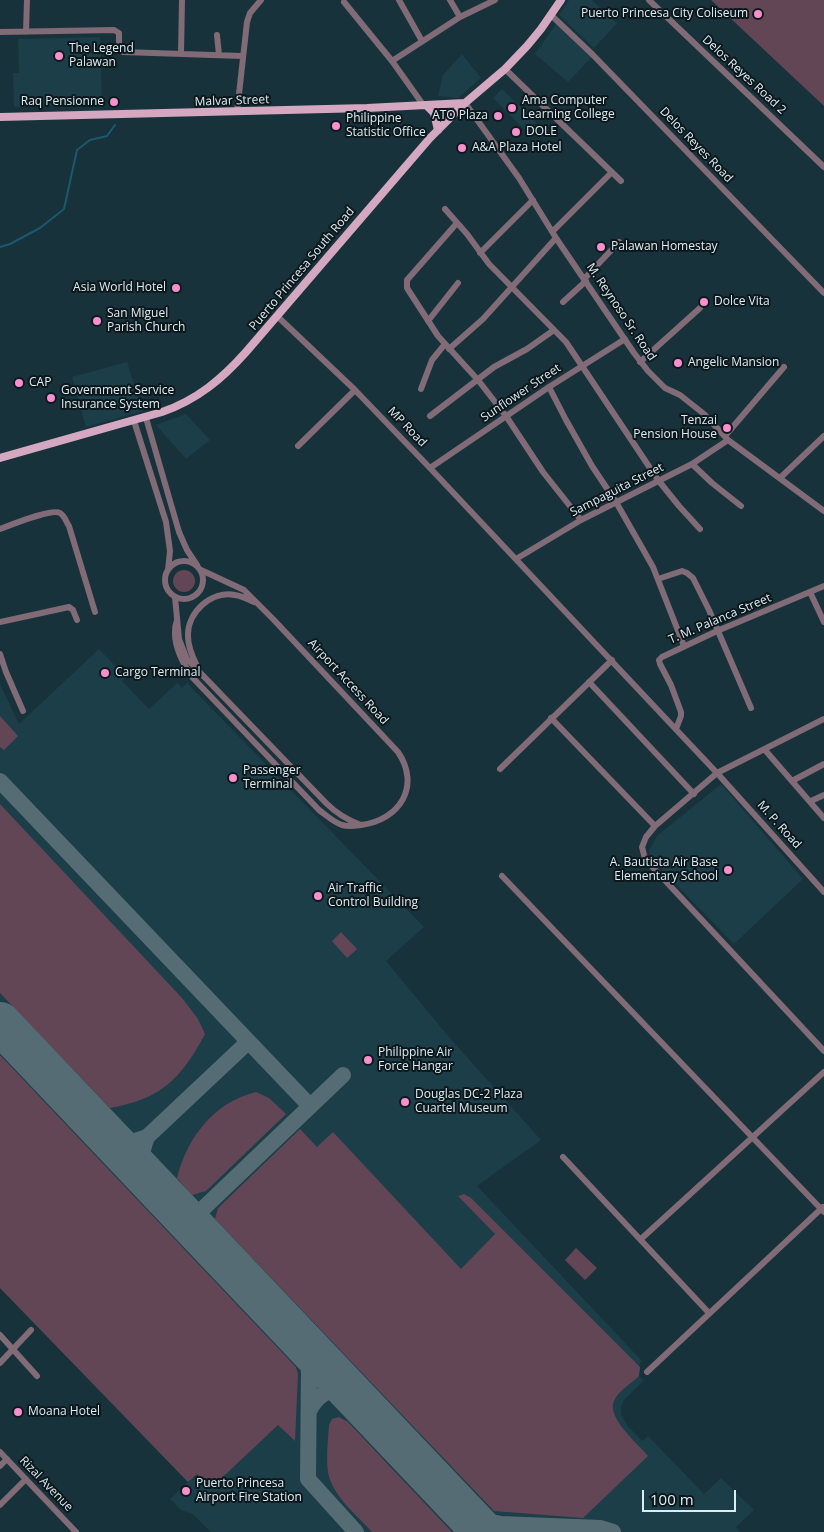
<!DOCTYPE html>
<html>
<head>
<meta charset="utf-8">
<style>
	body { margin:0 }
	#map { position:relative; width:824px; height:1532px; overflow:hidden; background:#18323b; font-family:"Open Sans",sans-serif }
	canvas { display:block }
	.scale { position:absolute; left:642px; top:1490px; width:94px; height:22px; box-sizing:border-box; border:2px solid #ddecf2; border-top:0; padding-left:6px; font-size:15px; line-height:18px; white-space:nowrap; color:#ddecf2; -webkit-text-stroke:4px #0d181c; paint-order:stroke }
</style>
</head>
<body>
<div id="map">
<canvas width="824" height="1532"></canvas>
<div class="scale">100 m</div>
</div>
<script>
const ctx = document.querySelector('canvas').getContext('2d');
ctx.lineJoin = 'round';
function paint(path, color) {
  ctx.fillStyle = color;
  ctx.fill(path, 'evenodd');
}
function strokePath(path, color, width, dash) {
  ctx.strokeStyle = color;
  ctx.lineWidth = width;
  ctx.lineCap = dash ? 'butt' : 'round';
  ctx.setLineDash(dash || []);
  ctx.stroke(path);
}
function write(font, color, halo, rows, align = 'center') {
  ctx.font = font + ' "Open Sans",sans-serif';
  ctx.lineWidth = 4;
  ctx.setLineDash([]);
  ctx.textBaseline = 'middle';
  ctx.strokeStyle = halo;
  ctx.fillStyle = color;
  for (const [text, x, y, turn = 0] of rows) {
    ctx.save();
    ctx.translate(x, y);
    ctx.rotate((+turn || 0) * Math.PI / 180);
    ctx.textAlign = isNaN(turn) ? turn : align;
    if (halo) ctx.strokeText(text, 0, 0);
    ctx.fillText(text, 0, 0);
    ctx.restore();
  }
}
paint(new Path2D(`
	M 569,0 L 592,0 L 617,23 L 594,48 L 559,15 Z
	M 556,24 L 591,58 L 568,82 L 535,54 Z
	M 100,37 L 102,104 L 14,107 L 13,73 L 19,73 L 18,39 Z
	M 462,54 L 481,78 L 458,98 L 438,96 L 443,75 Z
	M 502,89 L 536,122 L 526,131 L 493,98 Z
	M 127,362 L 143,411 L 86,427 L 72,377 Z
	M 186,414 L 210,440 L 186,459 L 156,425 Z
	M 99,649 L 126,677 L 122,681 L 149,709 L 177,683 L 182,688 L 187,683 L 424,927 L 386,961 L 449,1037 L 541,1140 L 477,1186 L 642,1361 L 639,1365 L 640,1367 L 639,1376 L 644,1380 L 624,1400 L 621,1407 L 621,1414 L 627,1425 L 642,1441 L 648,1436 L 704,1494 L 721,1478 L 754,1510 L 736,1527 L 740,1532 L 211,1532 L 193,1514 L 181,1510 L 170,1499 L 188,1482 L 0,1288 L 0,684 L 19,724 Z
	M 721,784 L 803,879 L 734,944 L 652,860 L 649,851 L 657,836 Z`), '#1b3e49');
paint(new Path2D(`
	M 711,0 L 824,0 L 824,106 Z
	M173 581a11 11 0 1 1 22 0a11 11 0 1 1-22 0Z
	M 0,716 L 18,736 L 4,750 L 0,747 Z
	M 0,804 L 182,998 L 198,1019 L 205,1034 C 181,1079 161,1099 110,1108 L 0,993 Z
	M 341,932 L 357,949 L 347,958 L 332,941 Z
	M 0,1055 L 296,1367 L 298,1374 L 295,1441 L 278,1425 L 211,1488 L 197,1474 L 188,1482 L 0,1288 Z
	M 256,1092 L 269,1098 L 286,1114 L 206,1191 L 192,1195 L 177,1178 C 187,1138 214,1102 256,1092 Z
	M 300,1129 L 317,1147 L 333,1132 L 461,1269 L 495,1234 L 458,1196 L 464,1194 L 471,1198 L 640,1367 L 639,1376 C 632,1383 618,1391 614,1401 C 606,1417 638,1444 648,1456 L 583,1518 L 494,1511 L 215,1219 L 218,1208 Z
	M 576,1248 L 597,1268 L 585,1280 L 565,1260 Z
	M 339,1417 L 348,1422 L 452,1532 L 372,1532 C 357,1515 332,1496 328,1472 C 326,1457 328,1440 329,1425 L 332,1419 Z`), '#624656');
strokePath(new Path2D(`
	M 0,247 L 10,244 L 40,228 L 64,209 L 77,150 L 90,140 L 107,136 L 115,125`), '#1a596d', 2);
strokePath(new Path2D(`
	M 0,781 L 310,1106
	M 102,1131 C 119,1143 127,1145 147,1137 L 248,1042
	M 147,1137 C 141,1152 140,1164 148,1179
	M 189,1222 L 343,1075
	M 308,1348 L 309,1363 L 308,1479 L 356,1532
	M 309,1411 C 318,1394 326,1392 344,1386
	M 471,1519 L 501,1524 L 600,1528 L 613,1532`), '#566c74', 16);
strokePath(new Path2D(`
	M 0,1023 L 483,1532`), '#566c74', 42);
strokePath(new Path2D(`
	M 399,0 L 422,41
	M 450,0 L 460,17
	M 649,0 L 824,167
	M 344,2 L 392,61 L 424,106
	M 551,15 L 593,55 L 824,293
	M 0,32 L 114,30 L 119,33 L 119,49 L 123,52 L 242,56
	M 26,32 L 27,0
	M 217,35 L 219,55
	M 181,53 L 182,0
	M 392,61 L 460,17 L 495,0
	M 505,69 L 621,181
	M 465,103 L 519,178 L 556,238 L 634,353 L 648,371 L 665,388 L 680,395 L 704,414 L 728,440 L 824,511
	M 237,112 L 247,22 L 250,13 L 261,0
	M 445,209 L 467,234 L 489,264 L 566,342 L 658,480 L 679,506 L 700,529
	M 457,223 L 407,280 L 407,288 L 438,336 L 478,380 L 506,416 L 543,472 L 581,520
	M 553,231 L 612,172
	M 480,253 L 533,200
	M 585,278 L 619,242
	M 563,302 L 586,281
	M 277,316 L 355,390 L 430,468 L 717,773 L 655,826 L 646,837 L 642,847 L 645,859 L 824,1051
	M 428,321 L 458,283
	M 449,349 L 483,319 L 556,238
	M 640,362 L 700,308
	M 549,387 L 566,420 L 592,466 L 616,502 L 653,567 L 684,646
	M 421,389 L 432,360 L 445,344
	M 430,416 L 494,367 L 527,349 L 554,330
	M 146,418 L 179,532 L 187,550 L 197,565
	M 134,421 L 166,522 L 170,551 L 168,570
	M 725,436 L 784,367
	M 298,446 L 355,390
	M 692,464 L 712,483 L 741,506
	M 430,468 L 549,387 L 625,339
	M 780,478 L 824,436
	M 0,529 C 11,525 52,508 60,513 C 65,516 66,522 69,526 L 95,612
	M 516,559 L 581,520 L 692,464 L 728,440
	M165 580a19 19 0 1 1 38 0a19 19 0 1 1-38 0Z
	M 658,579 L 682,571 L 687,573 L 693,578 L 709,610 L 751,708
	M 810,592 L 824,622
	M 175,597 L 179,639 L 187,659 L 326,803 C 337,814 347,820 361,825
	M 177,620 C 170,640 181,661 193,678 L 319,810 C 326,815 333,822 342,825 C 349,827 354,826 361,825 C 400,820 421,786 398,752 L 273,619 L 244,590 L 201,570
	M 0,622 L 69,607 L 73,610 L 77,620
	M 0,654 L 6,672 L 23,711
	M 197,666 C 192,656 188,647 188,636 C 187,613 211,590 235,595 C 241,596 248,599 254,602
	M 589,682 L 694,794
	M 551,718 L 655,826
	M 824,719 L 717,773 L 824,892
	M 676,729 L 681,716 L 681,712 L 671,685 L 660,664 L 659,660 L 662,657 L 717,631 L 824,586
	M 765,750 L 824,818
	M 500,769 L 612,660
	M 792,781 L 824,764
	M 811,801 L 824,795
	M 502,876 L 824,1212
	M 563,1157 L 709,1313
	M 641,1239 L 824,1072
	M 0,1335 L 37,1376
	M 0,1363 L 31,1330
	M 647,1372 L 823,1207
	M 0,1452 L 76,1532
	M 0,1466 L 7,1459
	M 0,1505 L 26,1479`), '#806b77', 6);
strokePath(new Path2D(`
	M 427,106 L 434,113 L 438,130
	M 0,117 L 367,108 L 465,103
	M 0,458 L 162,412 C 197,400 222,379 246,352 L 430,138 L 465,103 L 505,69 L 527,46 L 541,29 L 561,0`), '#d3a8c0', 8);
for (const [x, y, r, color] of [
	[758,14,5,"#f790cd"],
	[59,56,5,"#f790cd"],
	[114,102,5,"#f790cd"],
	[512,108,5,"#f790cd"],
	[498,116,5,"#f790cd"],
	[336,126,5,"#f790cd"],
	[516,132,5,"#f790cd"],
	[462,148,5,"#f790cd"],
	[601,247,5,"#f790cd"],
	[176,288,5,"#f790cd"],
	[704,302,5,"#f790cd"],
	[97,321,5,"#f790cd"],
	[678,363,5,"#f790cd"],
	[19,383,5,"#f790cd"],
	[51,398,5,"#f790cd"],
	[727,428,5,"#f790cd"],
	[105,673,5,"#f790cd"],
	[233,778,5,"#f790cd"],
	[728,870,5,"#f790cd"],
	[318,896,5,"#f790cd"],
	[368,1060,5,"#f790cd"],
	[405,1102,5,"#f790cd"],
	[18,1412,5,"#f790cd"],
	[186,1491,5,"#f790cd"]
]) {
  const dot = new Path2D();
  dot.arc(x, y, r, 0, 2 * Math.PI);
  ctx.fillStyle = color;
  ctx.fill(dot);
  strokePath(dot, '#0d181c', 2);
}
write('12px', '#ddecf2', '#0d181c', [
	["Puerto Princesa City Coliseum",748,14,"right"],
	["The Legend",69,49],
	["Palawan",69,63],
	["Ama Computer",522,101],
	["Learning College",522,115],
	["Raq Pensionne",104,102,"right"],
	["ATO Plaza",488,116,"right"],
	["Philippine",346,119],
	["Statistic Office",346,133],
	["DOLE",526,132],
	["A&A Plaza Hotel",472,148],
	["Palawan Homestay",611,247],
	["Asia World Hotel",166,288,"right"],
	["Dolce Vita",714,302],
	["San Miguel",107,314],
	["Parish Church",107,328],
	["Angelic Mansion",688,363],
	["CAP",29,383],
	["Government Service",61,391],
	["Insurance System",61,405],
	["Tenzai",717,421,"right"],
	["Pension House",717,435,"right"],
	["Cargo Terminal",115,673],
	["Passenger",243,771],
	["Terminal",243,785],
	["A. Bautista Air Base",718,863,"right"],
	["Elementary School",718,877,"right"],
	["Air Traffic",328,889],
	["Control Building",328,903],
	["Philippine Air",378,1053],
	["Force Hangar",378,1067],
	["Douglas DC-2 Plaza",415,1095],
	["Cuartel Museum",415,1109],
	["Moana Hotel",28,1412],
	["Puerto Princesa",196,1484],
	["Airport Fire Station",196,1498]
], 'left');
write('12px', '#ddecf2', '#0d181c', [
	["Delos Reyes Road 2",744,75,43],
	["Malvar Street",232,101,-2],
	["Delos Reyes Road",696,145,46],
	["Puerto Princesa South Road",302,269,-50],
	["M. Reynoso Sr. Road",621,312,56],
	["Sunflower Street",521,393,-34],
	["MP Road",407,427,46],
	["Sampaguita Street",617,490,-27],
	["T. M. Palanca Street",720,619,-23],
	["Airport Access Road",348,682,47],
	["M. P. Road",779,825,48],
	["Rizal Avenue",46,1484,46]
]);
</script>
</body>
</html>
